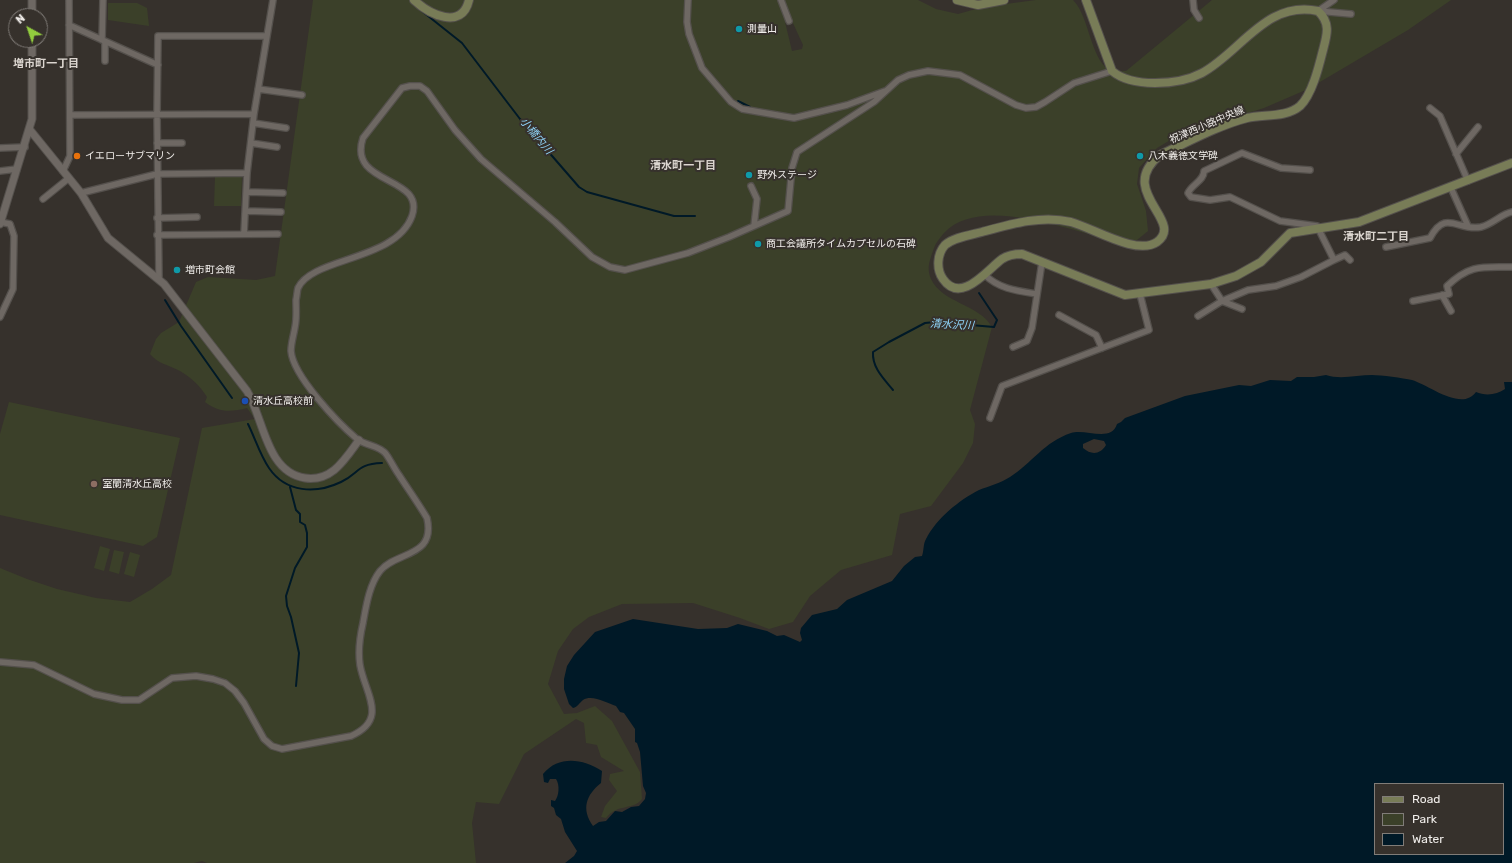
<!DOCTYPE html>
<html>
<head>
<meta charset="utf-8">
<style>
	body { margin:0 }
	#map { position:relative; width:1512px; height:863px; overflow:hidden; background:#36312c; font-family:Rubik,sans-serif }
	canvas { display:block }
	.legend { position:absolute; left:1374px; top:783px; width:130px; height:72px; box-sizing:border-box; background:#36312c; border:1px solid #807c78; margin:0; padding:5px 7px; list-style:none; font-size:12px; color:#f0edea }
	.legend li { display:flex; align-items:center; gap:8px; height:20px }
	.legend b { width:20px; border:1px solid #807c78 }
	.north { position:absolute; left:8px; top:8px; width:40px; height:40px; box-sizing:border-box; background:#36312c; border:1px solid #807c78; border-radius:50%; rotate:320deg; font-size:11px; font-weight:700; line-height:16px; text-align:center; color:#f0edea }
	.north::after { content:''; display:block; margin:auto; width:14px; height:18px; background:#92cd3e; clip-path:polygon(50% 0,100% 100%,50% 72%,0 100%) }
</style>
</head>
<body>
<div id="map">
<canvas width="1512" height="863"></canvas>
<ul class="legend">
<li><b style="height:5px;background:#787c57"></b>Road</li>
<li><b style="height:11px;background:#3b4029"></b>Park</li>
<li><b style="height:11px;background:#001927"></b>Water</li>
</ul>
<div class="north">N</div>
</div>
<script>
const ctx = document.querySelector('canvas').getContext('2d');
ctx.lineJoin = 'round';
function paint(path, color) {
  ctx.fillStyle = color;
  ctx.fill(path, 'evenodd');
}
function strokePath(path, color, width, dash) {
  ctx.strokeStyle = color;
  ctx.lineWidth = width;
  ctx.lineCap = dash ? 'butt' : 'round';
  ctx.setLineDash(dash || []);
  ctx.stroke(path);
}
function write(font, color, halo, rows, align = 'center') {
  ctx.font = font + ' Rubik,"Noto Sans JP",sans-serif';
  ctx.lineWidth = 4;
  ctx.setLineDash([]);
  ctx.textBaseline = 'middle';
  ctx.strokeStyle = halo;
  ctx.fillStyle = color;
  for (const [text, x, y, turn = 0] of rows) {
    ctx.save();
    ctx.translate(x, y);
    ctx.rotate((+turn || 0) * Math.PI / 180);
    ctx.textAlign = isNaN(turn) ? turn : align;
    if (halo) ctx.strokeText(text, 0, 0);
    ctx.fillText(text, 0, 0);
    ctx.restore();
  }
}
paint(new Path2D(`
	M 313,0 L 918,0 L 936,9 L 958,14 L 983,7 L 1036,0 L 1073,0 C 1090,16 1091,66 1113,71 C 1117,72 1122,71 1126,71 L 1212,0 L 1451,0 L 1408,30 L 1308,89 L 1264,108 L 1182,133 L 1157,148 L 1139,168 L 1137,184 L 1146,211 L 1148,231 L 1137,240 C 1129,240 1121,241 1113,240 C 1069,231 980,194 944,233 C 940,238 936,242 934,248 C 930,260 926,267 931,279 C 942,303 979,304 992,327 L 970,410 L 975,424 L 973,443 L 963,463 L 931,506 L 900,514 L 892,555 L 841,570 L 810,596 L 793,622 L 769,629 L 740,618 L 693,603 L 622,604 L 589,617 L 573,629 L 558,651 L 548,684 L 564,714 L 577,713 L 595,706 L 612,721 L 640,772 L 642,799 C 632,811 618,803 606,818 L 601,817 L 605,806 L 617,791 L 609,780 L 610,774 L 624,771 L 601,757 L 597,745 L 586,743 L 584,723 L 576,719 L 524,754 L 499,804 L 476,802 L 472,823 L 476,863 L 207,863 L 202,861 L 194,863 L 0,863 L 0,568 L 27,579 L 57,589 L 96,598 L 130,602 L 152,589 L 171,575 L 202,428 L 255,419 L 247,408 C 231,412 219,413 205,402 L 207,397 C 200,386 192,378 180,371 C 169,365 158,364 150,354 L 156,339 L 161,333 L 179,322 L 196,282 L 208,277 L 256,280 L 275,276 ZM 792,21 L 803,45 L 802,49 L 792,51 L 785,22 Z
	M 108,3 L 137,3 L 147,8 L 149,26 L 108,20 Z
	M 215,177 L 242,177 L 241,206 L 214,206 Z
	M 9,402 L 180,438 L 157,537 L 143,546 L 0,515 L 0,434 Z
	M 100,546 L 110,549 L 104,571 L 94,568 Z
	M 114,550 L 124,552 L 119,574 L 109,571 Z
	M 130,552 L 140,555 L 134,577 L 124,574 Z`), '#3b4029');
paint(new Path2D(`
	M 1326,375 C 1340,380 1358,375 1372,375 C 1381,375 1403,378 1412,380 C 1429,385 1462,412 1476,392 C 1485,396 1497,395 1505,389 L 1504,382 L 1512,382 L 1512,863 L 565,863 L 574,856 L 577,851 L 565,832 L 561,819 L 556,815 L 554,808 L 551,806 L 551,800 L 555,801 C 559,796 560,785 556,779 L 550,779 L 548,783 L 544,782 L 543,774 C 559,755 583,759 602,771 L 601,783 C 586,795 581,809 593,826 L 599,822 L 606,821 L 615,811 L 622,812 L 631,807 L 639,806 L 645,799 L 646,793 L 643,786 L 640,752 L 637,743 L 635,742 L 635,729 L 624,713 L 620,712 L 616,706 C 607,703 592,694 583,700 C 579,703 578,707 573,708 L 569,704 L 564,689 L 564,679 L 567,666 L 574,655 L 595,632 L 633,619 L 698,629 L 727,628 L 738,624 L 767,631 L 777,636 L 784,635 L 800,642 L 802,640 L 800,633 L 801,628 L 812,615 L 837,609 L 847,600 L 892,581 L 904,566 L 915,557 L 922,556 C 924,551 923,544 926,539 C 936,519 959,500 979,490 C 989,486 1001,483 1010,477 C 1032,463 1044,442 1071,433 C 1085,428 1111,443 1117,424 L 1121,422 L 1125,418 L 1185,396 L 1239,385 L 1251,386 L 1270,380 L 1291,381 L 1297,377 L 1314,377 ZM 1094,439 L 1104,441 L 1106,445 C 1100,455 1091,455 1083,448 L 1083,444 ZM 1375,784 L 1503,784 L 1503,854 L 1375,854 Z`), '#001927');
strokePath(new Path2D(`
	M 418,8 L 462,43 L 520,119 L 579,187 L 587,192 L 674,216 L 695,216
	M 738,101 L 750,107
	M 165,300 L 181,326 L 232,398
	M 893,390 C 884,379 872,368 873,352 L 889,342 L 925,323 L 935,322 L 994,327 L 997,320 L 979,293
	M 248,424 C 255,438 260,455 269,468 C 286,493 316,494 341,482 C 360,473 356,464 382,463
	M 290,487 L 296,510 L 300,514 L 300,522 L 305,525 L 307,533 L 307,547 L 295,568 L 286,596 L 287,606 L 291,617 L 299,653 L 296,686`), '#001927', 2);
const minor = new Path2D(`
	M 688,0 L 687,22 L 689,34 L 702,68 L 731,102 L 742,109 L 794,118 L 847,105 L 885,91
	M 781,0 L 789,21
	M 1193,0 L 1194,10 L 1199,18
	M 1318,11 L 1351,14
	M 1318,11 L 1334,0
	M 69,25 L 158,65
	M 102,40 L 103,0
	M 105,61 L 105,42
	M 258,89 L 302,95
	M 1430,108 L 1440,116 L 1468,181
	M 70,115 L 254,114
	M 253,123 L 286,128
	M 157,143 L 182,143
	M 251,143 L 277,147
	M 0,148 L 25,147
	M 1456,154 L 1478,127
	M 0,171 L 17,169
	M 63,171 L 70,156 L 69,0
	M 751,186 L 757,199 L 754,226
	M 1451,188 L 1468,226
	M 247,192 L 283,193
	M 81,193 L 157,174 L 247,173
	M 43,199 L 69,178
	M 246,211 L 281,212
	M 157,218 L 197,217
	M 0,222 L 10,224 L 14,236 L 13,289 L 0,317
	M 244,234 L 247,173 L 254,114 L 273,0
	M 157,235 L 278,234
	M 1386,247 L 1430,238 C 1446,208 1458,232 1481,227 C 1493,224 1501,214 1512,212
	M 1334,260 L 1345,255 L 1350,260
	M 985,275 C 999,289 1018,291 1037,294
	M 159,279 L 157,114 L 158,36 L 267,36
	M 1211,284 L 1222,301 L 1248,290 L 1276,286 L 1301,277 L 1334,260 L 1320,232 L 1322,228 L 1317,226 L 1280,221 L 1230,197 L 1210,200 L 1191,197 L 1188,193 C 1192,184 1204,181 1204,171 L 1242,153 L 1281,168 L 1310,170
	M 1442,295 L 1451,311
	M 1413,301 L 1449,294 L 1447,286 C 1470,264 1482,267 1512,267
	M 1059,315 L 1096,335 L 1102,348
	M 1198,316 L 1222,301 L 1242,309
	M 1013,347 L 1027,341 L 1032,328 L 1042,262
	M 990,418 L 1002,386 L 1149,330 L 1140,294
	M 0,662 L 34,665 L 94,694 L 122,700 L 139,700 L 172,678 L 196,676 L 213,679 L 225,683 L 235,691 L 244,703 L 264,739 L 272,746 L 282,749 L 351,736 C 389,719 365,694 360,665 C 358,652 360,636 363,623 C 366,607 369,585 380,571 C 396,551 436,558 427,518 C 418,503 408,489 399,475 C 394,468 391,461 386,454 C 379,445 366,446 357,439 C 338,423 293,376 291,351 C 291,343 294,334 295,327 C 297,318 296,309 296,300 C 297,296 297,291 298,288 C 312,257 396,261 412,216 C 426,175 347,186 363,138 L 402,88 L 410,86 L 420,86 L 427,91 L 455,130 L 481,159 L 555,222 L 592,257 L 610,267 L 625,270 L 688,253 L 729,237 L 788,211 L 792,168 L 797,152 L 874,102 L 898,80 L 909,75 L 928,71 L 960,75 L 1016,105 L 1026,108 L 1036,107 L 1045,102 L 1074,83 L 1112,71`);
const tertiary = new Path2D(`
	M 32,0 L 32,16
	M 30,130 L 81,193 L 108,238 L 164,284 L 247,391 C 264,419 266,472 305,478 C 332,482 345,459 359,440
	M 0,224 L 32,119 L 32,40`);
const secondary = new Path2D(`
	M 414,0 C 429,14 462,31 469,0
	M 957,0 L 978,5 L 1004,0
	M 1086,0 L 1112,71 C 1124,81 1139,83 1155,83 C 1171,83 1187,81 1202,73 C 1241,52 1266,0 1318,11 C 1331,23 1327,35 1323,50 C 1319,66 1312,95 1300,106 C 1286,118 1263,114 1247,118 C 1219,125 1186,143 1160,155 C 1115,191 1186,221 1157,242 C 1137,256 1093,228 1071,222 C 1041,215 1011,224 982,232 C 971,235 954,237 945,245 C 937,254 936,269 943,279 C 961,305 987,270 1002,259 C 1008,255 1015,254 1022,254 L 1125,295 L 1211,284 L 1236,276 L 1261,262 L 1290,233 L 1359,222 L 1512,163`);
strokePath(minor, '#54504c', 8);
strokePath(tertiary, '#54504c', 9);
strokePath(secondary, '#54504c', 10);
strokePath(minor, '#6e6863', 5.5);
strokePath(tertiary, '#6e6863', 7);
strokePath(secondary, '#787c57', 8);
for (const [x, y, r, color] of [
	[739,29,4,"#0f9aa8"],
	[77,156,4,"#e8710a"],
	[1140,156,4,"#0f9aa8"],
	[749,175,4,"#0f9aa8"],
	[758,244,4,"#0f9aa8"],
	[177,270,4,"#0f9aa8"],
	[245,401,4,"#1a4fb4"],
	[94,484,4,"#8d6e63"]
]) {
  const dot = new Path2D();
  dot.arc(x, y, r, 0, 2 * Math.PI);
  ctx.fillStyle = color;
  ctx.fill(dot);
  strokePath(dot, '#36312c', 1.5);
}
write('10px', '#f0edea', '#36312c', [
	["測量山",747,29],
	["イエローサブマリン",85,156],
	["八木義徳文学碑",1148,156],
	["野外ステージ",757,175],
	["商工会議所タイムカプセルの石碑",766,244],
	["増市町会館",185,270],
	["清水丘高校前",253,401],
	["室蘭清水丘高校",102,484]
], 'left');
write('10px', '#f0edea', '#36312c', [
	["祝津西小路中央線",1207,125,-23]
]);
write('bold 11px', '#dcd6d0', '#36312c', [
	["増市町一丁目",46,64],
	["清水町一丁目",683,166],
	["清水町二丁目",1376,237]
]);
write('italic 11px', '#90d4f9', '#36312c', [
	["小橋内川",536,136,50],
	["清水沢川",952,325,3]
]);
</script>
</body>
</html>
